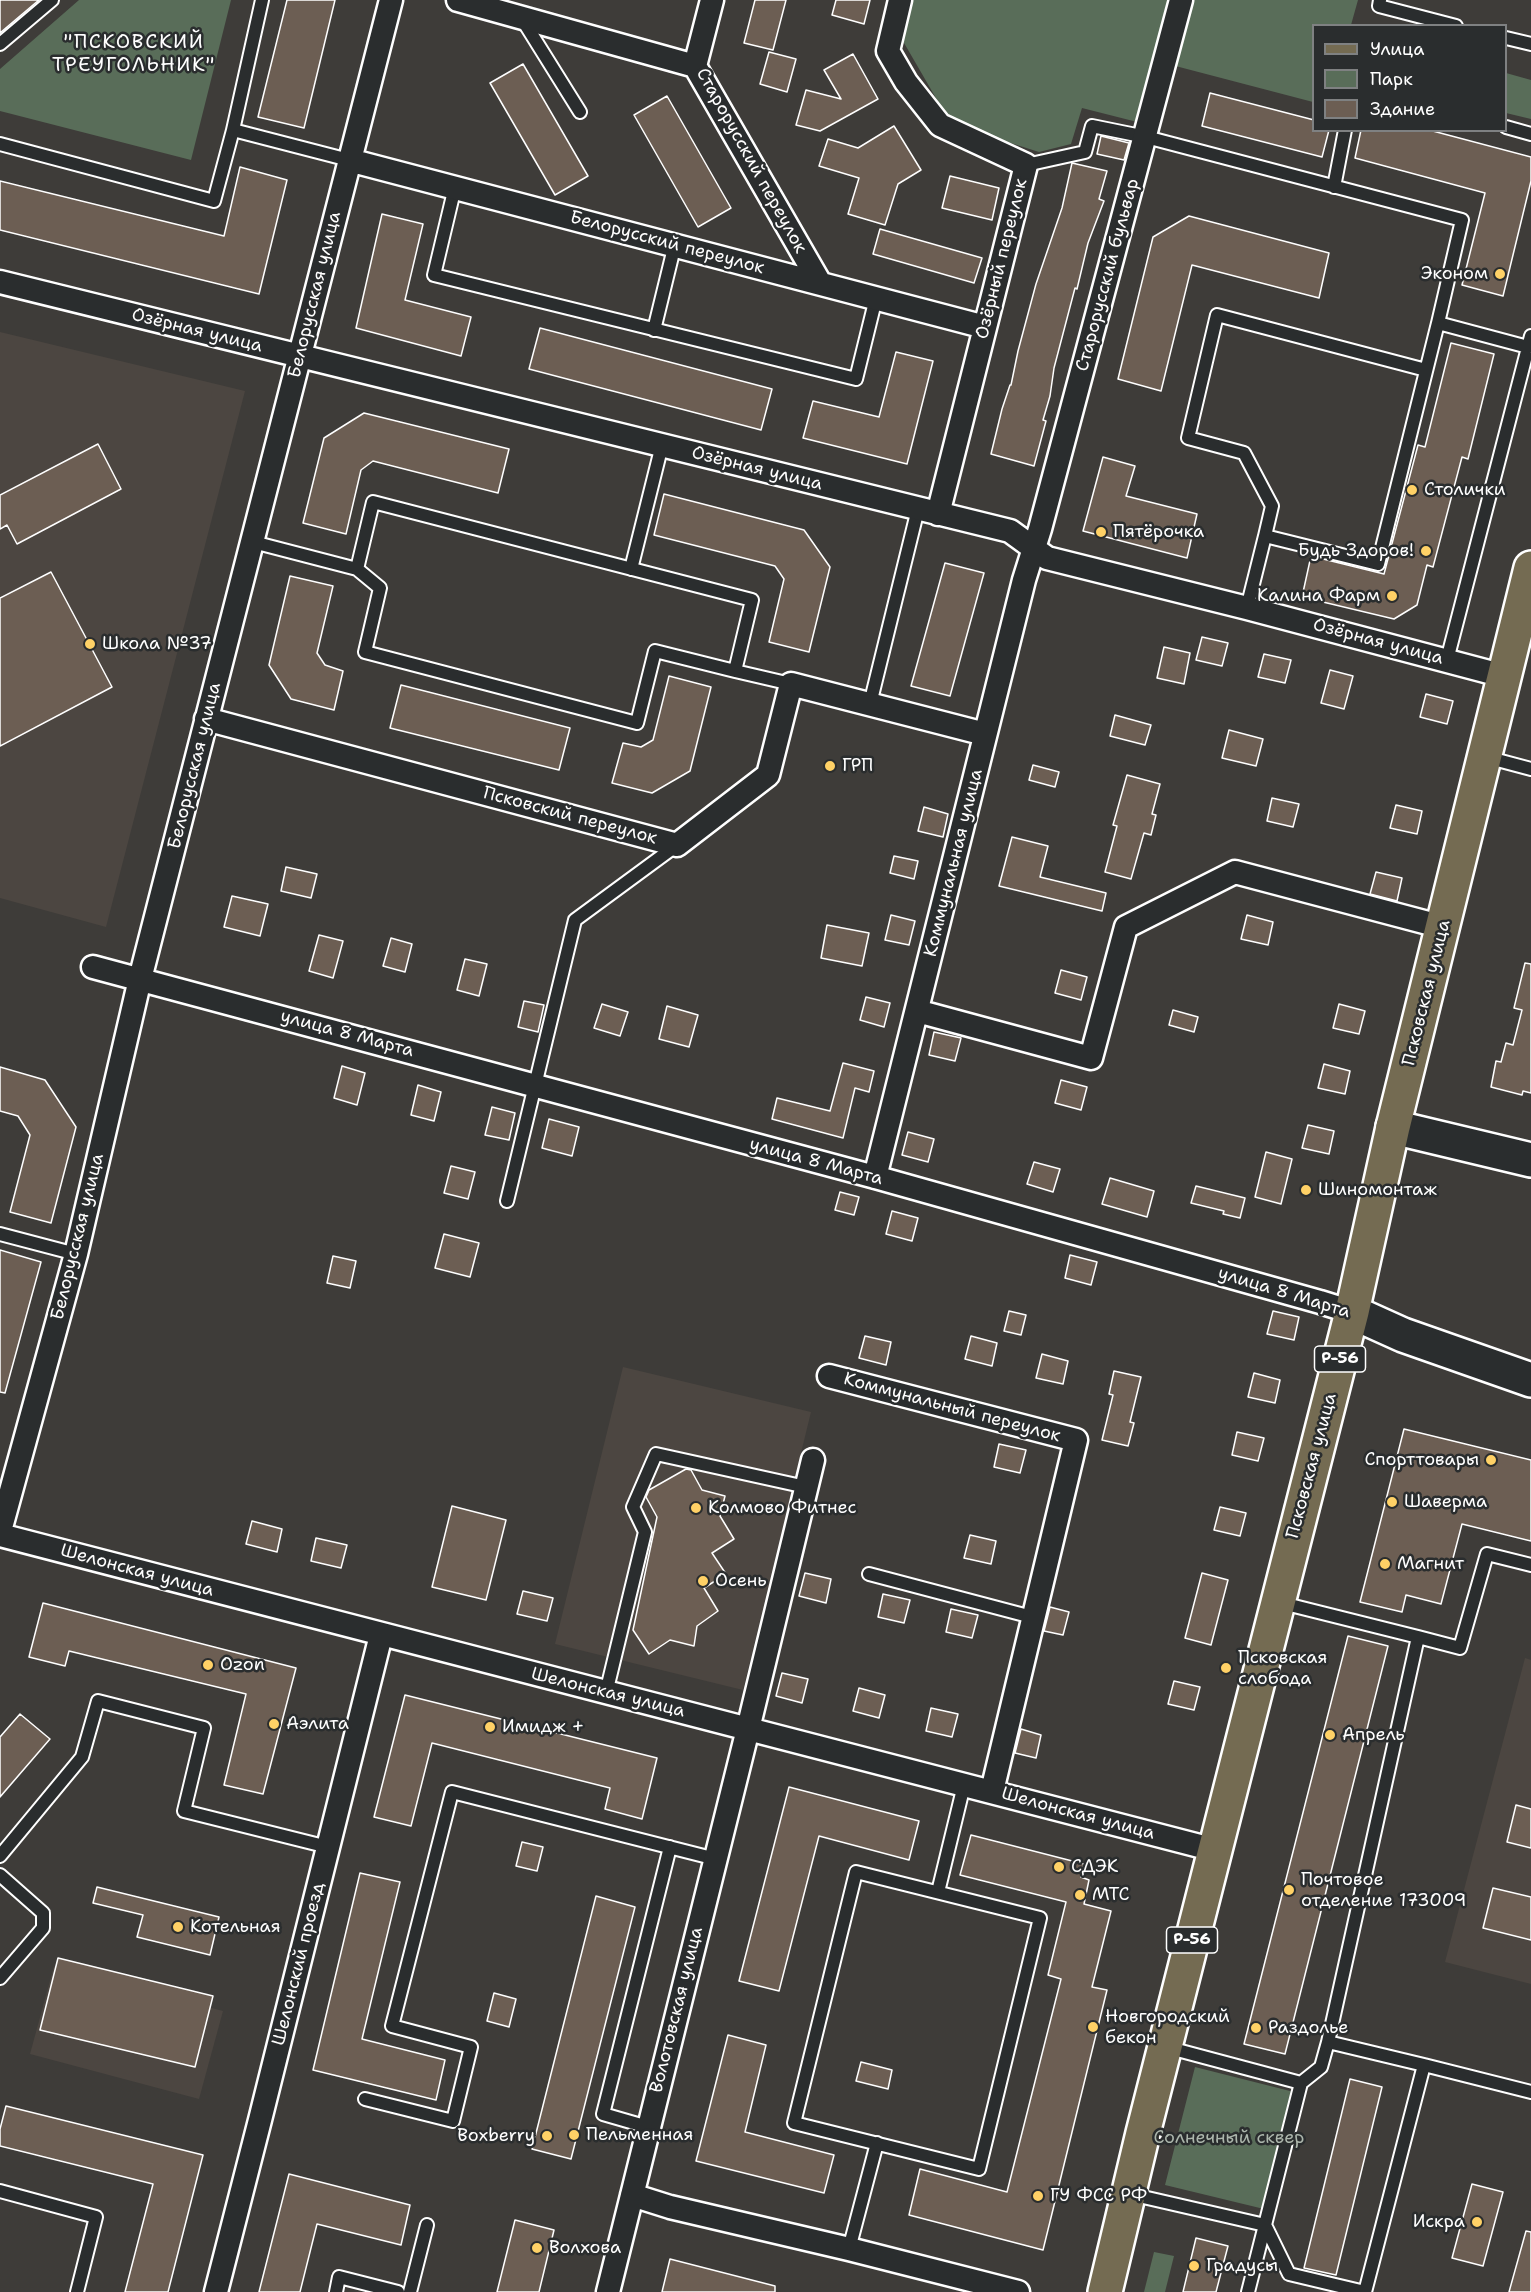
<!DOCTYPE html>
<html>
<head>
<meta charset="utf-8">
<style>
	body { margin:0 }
	#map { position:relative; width:1531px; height:2292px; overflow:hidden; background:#3e3c39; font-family:"Shantell Sans",sans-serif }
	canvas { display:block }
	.legend { position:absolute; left:1312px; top:24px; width:195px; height:108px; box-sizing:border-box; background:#2a2d2e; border:2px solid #7f8182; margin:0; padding:8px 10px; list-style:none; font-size:18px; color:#fff }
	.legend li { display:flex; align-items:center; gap:12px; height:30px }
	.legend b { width:30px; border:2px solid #7f8182 }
</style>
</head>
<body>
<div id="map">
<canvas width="1531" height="2292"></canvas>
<ul class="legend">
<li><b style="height:8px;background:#746b52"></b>Улица</li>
<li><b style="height:16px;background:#596d59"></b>Парк</li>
<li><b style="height:16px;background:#6c5e53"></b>Здание</li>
</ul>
</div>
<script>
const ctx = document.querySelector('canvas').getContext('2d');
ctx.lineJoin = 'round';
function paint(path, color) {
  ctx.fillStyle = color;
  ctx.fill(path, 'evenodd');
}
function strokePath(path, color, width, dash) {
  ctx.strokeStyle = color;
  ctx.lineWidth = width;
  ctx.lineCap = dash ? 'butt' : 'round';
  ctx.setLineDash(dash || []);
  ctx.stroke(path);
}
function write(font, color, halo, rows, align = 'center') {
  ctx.font = font + ' "Shantell Sans",sans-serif';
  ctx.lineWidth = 5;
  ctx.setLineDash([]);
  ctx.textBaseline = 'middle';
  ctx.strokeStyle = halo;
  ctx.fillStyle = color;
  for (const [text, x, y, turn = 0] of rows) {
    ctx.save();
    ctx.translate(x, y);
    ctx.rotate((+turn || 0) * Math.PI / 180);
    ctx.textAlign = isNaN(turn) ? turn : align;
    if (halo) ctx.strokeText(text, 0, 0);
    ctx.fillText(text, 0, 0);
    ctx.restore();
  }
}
paint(new Path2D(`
	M 0,332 L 245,391 L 106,927 L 0,898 Z
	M 623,1367 L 811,1412 L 743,1690 L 555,1644 Z
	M 1525,1658 L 1531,1660 L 1531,1984 L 1445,1962 Z
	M 54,1966 L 223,2011 L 199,2099 L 30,2054 Z`), '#4c4641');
paint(new Path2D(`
	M 79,0 L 231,0 L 191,160 L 0,111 L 0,69 Z
	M 909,0 L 1358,0 L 1351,25 L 1314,26 L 1313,102 L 1164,63 L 1149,125 L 1082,108 L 1071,144 L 1039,152 L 951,124 L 900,36 Z
	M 1506,73 L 1531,80 L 1531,119 L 1506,113 Z
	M 1195,2067 L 1294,2092 L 1264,2209 L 1165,2185 Z
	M 1154,2252 L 1174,2256 L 1165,2292 L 1144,2292 Z`), '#596d59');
const building = new Path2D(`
	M 0,0 L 39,0 L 0,33 Z
	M 287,0 L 335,0 L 304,128 L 258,117 Z
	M 755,0 L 786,0 L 773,50 L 744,43 Z
	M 836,0 L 870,0 L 864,24 L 832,15 Z
	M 769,52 L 796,59 L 787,92 L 760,84 Z
	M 853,54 L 878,99 L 820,131 L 796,125 L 806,90 L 841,99 L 824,70 Z
	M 523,64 L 588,176 L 555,195 L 490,83 Z
	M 1210,93 L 1314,120 L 1314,130 L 1329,130 L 1322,157 L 1202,126 Z
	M 667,96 L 731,208 L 698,227 L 634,115 Z
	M 894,126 L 921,170 L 898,184 L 885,225 L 848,214 L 859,178 L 819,166 L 828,139 L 858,148 Z
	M 1361,130 L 1429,130 L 1531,157 L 1531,181 L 1503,296 L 1462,285 L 1485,193 L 1355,158 Z
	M 1101,136 L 1129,143 L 1124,160 L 1097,154 Z
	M 1072,163 L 1107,171 L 1099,199 L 1104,201 L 1088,243 L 1077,289 L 1075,288 L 1070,307 L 1054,368 L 1050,396 L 1043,420 L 1046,421 L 1034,466 L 991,454 L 1002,409 L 1010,385 L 1011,385 L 1018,351 L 1036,284 L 1062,208 Z
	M 240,167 L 287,180 L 259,294 L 0,230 L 0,181 L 224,236 Z
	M 950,176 L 999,188 L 992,220 L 942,208 Z
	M 382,214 L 423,224 L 405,300 L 471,317 L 461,356 L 356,328 Z
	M 1189,216 L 1329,253 L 1319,298 L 1192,265 L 1161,391 L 1118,379 L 1153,237 Z
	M 880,229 L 982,258 L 974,283 L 873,254 Z
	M 540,328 L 772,389 L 761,430 L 529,369 Z
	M 1451,343 L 1494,354 L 1468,459 L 1462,457 L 1433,567 L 1427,565 L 1417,605 L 1394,619 L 1302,597 L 1311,556 L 1384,574 L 1418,445 L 1425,447 Z
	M 896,352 L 933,361 L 907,464 L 803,438 L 813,401 L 879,417 Z
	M 364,413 L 509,449 L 498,493 L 373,461 L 361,470 L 346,534 L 303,523 L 324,438 Z
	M 98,444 L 121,489 L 17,544 L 7,525 L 0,529 L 0,495 Z
	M 1103,457 L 1135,466 L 1126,496 L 1197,514 L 1187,558 L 1083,531 Z
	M 664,494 L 804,530 L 830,567 L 809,652 L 769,642 L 784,579 L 775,566 L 654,535 Z
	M 945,563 L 984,573 L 950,696 L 911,686 Z
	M 51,572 L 112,687 L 0,746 L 0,598 Z
	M 290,576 L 333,586 L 317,653 L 325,665 L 343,671 L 334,710 L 291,699 L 269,665 Z
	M 1202,637 L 1228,643 L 1222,666 L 1196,660 Z
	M 1164,647 L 1190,653 L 1184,684 L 1157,678 Z
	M 1264,654 L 1291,660 L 1285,683 L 1258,677 Z
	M 1330,670 L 1353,676 L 1344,709 L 1321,703 Z
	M 669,676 L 711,687 L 690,771 L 652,793 L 612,783 L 623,743 L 641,747 L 653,740 Z
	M 401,685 L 570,728 L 559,770 L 390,728 Z
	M 1426,694 L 1453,701 L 1447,724 L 1420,717 Z
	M 1115,715 L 1151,725 L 1145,745 L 1110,736 Z
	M 1229,730 L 1263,739 L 1256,766 L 1222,758 Z
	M 1033,765 L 1059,772 L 1055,787 L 1029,780 Z
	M 1127,775 L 1160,784 L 1152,814 L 1156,815 L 1151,835 L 1144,833 L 1131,879 L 1105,872 L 1117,826 L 1113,825 Z
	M 1272,798 L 1299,804 L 1293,827 L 1267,821 Z
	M 1396,805 L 1422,811 L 1417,834 L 1390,828 Z
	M 924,807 L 948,814 L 943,837 L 918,831 Z
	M 1012,837 L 1048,846 L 1040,877 L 1106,893 L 1102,911 L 999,886 Z
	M 894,856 L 918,861 L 914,879 L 890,873 Z
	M 286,867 L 317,874 L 311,898 L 281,891 Z
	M 1376,872 L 1402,878 L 1397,901 L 1370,894 Z
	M 232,896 L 268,904 L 260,936 L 224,927 Z
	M 891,915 L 915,921 L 909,945 L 885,940 Z
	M 1247,915 L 1273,922 L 1268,945 L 1241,939 Z
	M 827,925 L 869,933 L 862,966 L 821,958 Z
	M 319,935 L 343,941 L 333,978 L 309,971 Z
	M 391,938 L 412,944 L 405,972 L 383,966 Z
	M 465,959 L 487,964 L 479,996 L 457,990 Z
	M 1525,963 L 1531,964 L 1531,1093 L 1523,1091 L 1522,1095 L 1491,1087 L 1496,1061 L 1501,1062 L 1506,1043 L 1513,1045 L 1522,1010 L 1514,1008 Z
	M 1061,970 L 1087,977 L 1081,1000 L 1055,993 Z
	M 866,997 L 890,1003 L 884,1027 L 860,1020 Z
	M 524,1001 L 544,1005 L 538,1032 L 518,1027 Z
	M 602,1004 L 628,1012 L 620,1036 L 594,1028 Z
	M 1339,1004 L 1365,1011 L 1359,1034 L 1333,1028 Z
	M 667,1006 L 698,1015 L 689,1047 L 659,1039 Z
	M 1173,1010 L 1198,1017 L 1194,1032 L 1169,1025 Z
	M 934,1032 L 961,1038 L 955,1061 L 929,1055 Z
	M 843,1063 L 874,1071 L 869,1092 L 855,1088 L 843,1138 L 772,1119 L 777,1098 L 830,1111 Z
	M 1324,1064 L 1350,1071 L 1345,1094 L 1318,1088 Z
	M 342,1066 L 365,1073 L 357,1105 L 334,1098 Z
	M 0,1067 L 45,1080 L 76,1127 L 51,1223 L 10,1212 L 30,1135 L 18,1116 L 0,1111 Z
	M 1061,1080 L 1087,1087 L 1081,1110 L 1055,1103 Z
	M 418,1085 L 441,1092 L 434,1121 L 411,1115 Z
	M 492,1107 L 515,1113 L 509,1140 L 485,1135 Z
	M 549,1119 L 579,1127 L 572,1156 L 542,1148 Z
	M 1308,1125 L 1334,1131 L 1329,1154 L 1302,1148 Z
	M 908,1132 L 934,1139 L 928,1162 L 902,1155 Z
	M 1266,1152 L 1292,1159 L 1281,1204 L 1255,1197 Z
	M 1034,1162 L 1060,1169 L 1053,1192 L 1027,1184 Z
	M 451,1166 L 475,1172 L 468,1199 L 444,1193 Z
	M 1110,1178 L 1154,1191 L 1147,1217 L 1102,1204 Z
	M 1196,1186 L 1245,1198 L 1240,1218 L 1223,1214 L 1224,1211 L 1191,1203 Z
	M 840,1192 L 859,1197 L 854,1215 L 835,1210 Z
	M 892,1211 L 918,1218 L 912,1241 L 886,1234 Z
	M 444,1234 L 479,1243 L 470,1277 L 435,1268 Z
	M 0,1250 L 41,1262 L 5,1393 L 0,1392 Z
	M 1070,1255 L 1097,1262 L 1091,1285 L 1065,1278 Z
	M 333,1256 L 356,1261 L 350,1288 L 327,1283 Z
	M 1009,1311 L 1026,1315 L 1021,1335 L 1004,1331 Z
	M 1273,1311 L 1299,1317 L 1294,1340 L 1267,1334 Z
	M 865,1336 L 891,1342 L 886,1365 L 859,1358 Z
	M 971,1336 L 997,1343 L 992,1366 L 965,1359 Z
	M 1042,1354 L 1068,1361 L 1063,1384 L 1036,1378 Z
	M 1114,1371 L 1141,1377 L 1130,1422 L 1134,1423 L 1128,1446 L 1102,1440 L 1113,1395 L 1109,1394 Z
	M 1254,1373 L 1280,1380 L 1275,1403 L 1248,1397 Z
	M 1404,1429 L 1531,1460 L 1531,1541 L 1462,1524 L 1441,1604 L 1406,1595 L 1402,1612 L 1360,1602 Z
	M 1237,1432 L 1264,1438 L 1258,1461 L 1232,1455 Z
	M 999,1444 L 1026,1450 L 1020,1473 L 994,1467 Z
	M 686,1469 L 691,1470 L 702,1490 L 725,1496 L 720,1516 L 734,1539 L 712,1553 L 726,1574 L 704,1588 L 718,1611 L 697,1626 L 694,1646 L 670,1640 L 649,1654 L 633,1630 L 657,1517 L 646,1497 L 649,1490 Z
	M 452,1506 L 506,1520 L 486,1600 L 432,1587 Z
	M 1220,1507 L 1246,1513 L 1240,1536 L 1214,1530 Z
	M 252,1521 L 282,1529 L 277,1552 L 246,1544 Z
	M 970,1535 L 996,1541 L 991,1564 L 964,1558 Z
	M 316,1538 L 347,1545 L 341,1568 L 311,1561 Z
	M 805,1573 L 831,1579 L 826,1603 L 799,1596 Z
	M 1202,1573 L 1228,1580 L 1211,1645 L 1185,1638 Z
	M 523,1591 L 553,1598 L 547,1621 L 517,1614 Z
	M 883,1594 L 910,1600 L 904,1623 L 878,1617 Z
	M 43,1603 L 296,1668 L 263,1794 L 224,1785 L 246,1694 L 69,1651 L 65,1666 L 29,1657 Z
	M 1050,1607 L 1069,1612 L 1063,1635 L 1044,1631 Z
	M 951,1609 L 978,1615 L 972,1638 L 946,1632 Z
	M 1348,1636 L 1388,1646 L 1285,2054 L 1244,2044 Z
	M 782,1673 L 808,1679 L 802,1703 L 776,1696 Z
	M 1174,1681 L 1200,1687 L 1194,1710 L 1168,1704 Z
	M 859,1688 L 885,1695 L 879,1718 L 853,1711 Z
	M 405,1695 L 657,1758 L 642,1819 L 605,1809 L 610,1788 L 432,1743 L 411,1826 L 374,1817 Z
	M 931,1708 L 958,1714 L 952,1737 L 926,1731 Z
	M 20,1714 L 50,1739 L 0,1797 L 0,1737 Z
	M 1021,1729 L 1041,1735 L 1036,1758 L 1015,1753 Z
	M 789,1787 L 919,1821 L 909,1860 L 819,1836 L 779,1991 L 739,1981 Z
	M 1516,1805 L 1531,1809 L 1531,1848 L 1507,1842 Z
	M 971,1835 L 1084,1864 L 1081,1877 L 1089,1880 L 1084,1904 L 1111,1911 L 1092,1987 L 1107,1990 L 1043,2250 L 909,2215 L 920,2169 L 1007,2192 L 1061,1979 L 1048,1975 L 1066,1902 L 960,1875 Z
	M 522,1842 L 543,1847 L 537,1871 L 516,1866 Z
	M 360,1873 L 400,1882 L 362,2039 L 445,2060 L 436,2100 L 313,2070 Z
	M 97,1887 L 219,1917 L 210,1955 L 137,1937 L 143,1915 L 93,1903 Z
	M 1493,1888 L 1531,1897 L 1531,1940 L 1483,1928 Z
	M 596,1896 L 635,1907 L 571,2159 L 532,2149 Z
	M 58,1958 L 213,1996 L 195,2067 L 40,2030 Z
	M 494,1993 L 516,1999 L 509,2027 L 487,2021 Z
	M 728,2035 L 766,2045 L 745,2132 L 834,2155 L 824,2193 L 696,2161 Z
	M 861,2062 L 892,2070 L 888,2089 L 856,2081 Z
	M 1350,2079 L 1382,2087 L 1336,2275 L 1304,2268 Z
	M 6,2106 L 203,2155 L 168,2292 L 125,2292 L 153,2184 L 0,2146 L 0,2129 Z
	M 289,2174 L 410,2205 L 401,2245 L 317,2224 L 300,2292 L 259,2292 Z
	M 1472,2184 L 1503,2192 L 1483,2266 L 1452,2258 Z
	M 515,2220 L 554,2230 L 539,2292 L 497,2292 Z
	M 1526,2231 L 1531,2232 L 1531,2292 L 1509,2292 Z
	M 1196,2238 L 1228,2246 L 1216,2292 L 1183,2292 Z
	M 670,2259 L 775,2286 L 775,2292 L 662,2292 Z`);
paint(building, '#6c5e53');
strokePath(building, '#fff', 1.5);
const lane = new Path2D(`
	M 262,0 L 233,130 L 349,160
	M 1380,0 L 1379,6 L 1456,26
	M 522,19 L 580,112
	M 1506,38 L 1531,44
	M 0,44 L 52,0
	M 1506,127 L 1531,134
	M 0,144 L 214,201 L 233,130
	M 1026,165 L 1085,152 L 1092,126 L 1146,137 L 1462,220 L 1438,323 L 1528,347
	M 455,187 L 434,275 L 856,379 L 876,298
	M 1334,187 L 1345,130
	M 654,330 L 675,244
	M 1265,536 L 1272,506 L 1244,453 L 1188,438 L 1217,315 L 1426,370
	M 253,542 L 357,569 L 380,588 L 365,652 L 637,723 L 655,651 L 735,671
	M 357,569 L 373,502 L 752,600 L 735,671 L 791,684
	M 631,569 L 662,445
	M 1247,608 L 1265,536 L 1378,564 L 1438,323
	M 1447,660 L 1531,336
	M 870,704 L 918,509
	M 1486,757 L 1531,769
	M 507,1201 L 575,920 L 677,845
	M 0,1234 L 76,1254
	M 869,1574 L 1032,1617
	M 1278,1602 L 1418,1637 L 1328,2042
	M 1418,1637 L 1460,1648 L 1487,1554 L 1531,1565
	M 606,1693 L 645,1532 L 633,1507 L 656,1454 L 806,1487
	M 0,1856 L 82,1757 L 98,1701 L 204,1728 L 184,1811 L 328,1847
	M 856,1872 L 1040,1918 L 979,2169 L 794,2123 Z
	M 0,1875 L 43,1913 L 43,1928 L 0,1978
	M 938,1892 L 964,1785
	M 1424,2065 L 1531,2092
	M 365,2099 L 453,2121 L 471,2047 L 392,2026 L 452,1792 L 716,1859
	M 648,2127 L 603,2114 L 670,1847
	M 0,2191 L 96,2217 L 77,2292
	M 1130,2194 L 1265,2225 L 1289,2274 L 1365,2292 L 1424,2065 L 1328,2042 L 1321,2067 L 1301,2083 L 1166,2047
	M 849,2249 L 877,2143
	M 336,2292 L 339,2277 L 398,2292
	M 410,2292 L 427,2225
	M 1248,2292 L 1301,2083`);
const street = new Path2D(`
	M 458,0 L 695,66
	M 712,0 L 695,66 L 820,283
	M 900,0 L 888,51 L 906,82 L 940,125 L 1026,165 L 938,514
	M 349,160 L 985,327
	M 0,282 L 1010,531 L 1047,558 L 1247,608 L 1504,676
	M 206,719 L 677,845 L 768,775 L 791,684 L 985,734
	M 93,967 L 875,1177 L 1320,1302 L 1352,1312
	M 917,1011 L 1091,1058 L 1126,927 L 1235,872 L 1443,927
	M 875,1177 L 1024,580 L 1040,529 L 1181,0
	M 829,1376 L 1076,1440 L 992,1791
	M 0,1531 L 76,1254 L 140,979 L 391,0
	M 0,1535 L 1215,1850
	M 632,2195 L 670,2207 L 849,2249 L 1018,2292
	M 216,2292 L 260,2120 L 381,1635
	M 608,2292 L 748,1729 L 813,1460`);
const secondary = new Path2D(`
	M 1393,1127 L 1531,1160
	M 1352,1312 L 1403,1335 L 1531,1380`);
const primary = new Path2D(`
	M 1105,2292 L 1143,2133 L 1352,1312 L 1393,1127 L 1531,568`);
strokePath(lane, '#fff', 16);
strokePath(street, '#fff', 27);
strokePath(secondary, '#fff', 38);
strokePath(primary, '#fff', 38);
strokePath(lane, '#2a2d2e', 12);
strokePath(street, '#2a2d2e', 22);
strokePath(secondary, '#2a2d2e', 33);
strokePath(primary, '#746b52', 33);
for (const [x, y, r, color] of [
	[1500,274,6,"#ffd166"],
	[1412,490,6,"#ffd166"],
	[1101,532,6,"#ffd166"],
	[1426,551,6,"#ffd166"],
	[1392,596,6,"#ffd166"],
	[90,644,6,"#ffd166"],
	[830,766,6,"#ffd166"],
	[1306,1190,6,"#ffd166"],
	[1491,1460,6,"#ffd166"],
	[1392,1502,6,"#ffd166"],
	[696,1508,6,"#ffd166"],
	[1385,1564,6,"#ffd166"],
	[703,1581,6,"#ffd166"],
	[208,1665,6,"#ffd166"],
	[1226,1668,6,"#ffd166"],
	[274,1724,6,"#ffd166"],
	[490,1727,6,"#ffd166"],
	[1330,1735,6,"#ffd166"],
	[1059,1867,6,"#ffd166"],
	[1289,1890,6,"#ffd166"],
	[1080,1895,6,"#ffd166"],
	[178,1927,6,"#ffd166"],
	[1093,2027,6,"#ffd166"],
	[1256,2028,6,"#ffd166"],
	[574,2135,6,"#ffd166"],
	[547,2136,6,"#ffd166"],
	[1038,2196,6,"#ffd166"],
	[1477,2222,6,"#ffd166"],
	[537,2248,6,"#ffd166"],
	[1194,2266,6,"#ffd166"]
]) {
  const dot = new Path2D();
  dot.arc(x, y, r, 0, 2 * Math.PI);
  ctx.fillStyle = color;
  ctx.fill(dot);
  strokePath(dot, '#2a2d2e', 2);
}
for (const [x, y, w] of [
	[1340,1359,51],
	[1192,1940,51]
]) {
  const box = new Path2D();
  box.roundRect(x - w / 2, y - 13, w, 26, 4.5);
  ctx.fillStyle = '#2a2d2e';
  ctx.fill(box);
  strokePath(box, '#fff', 1.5);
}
write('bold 16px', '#fff', null, [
	["Р-56",1340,1359],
	["Р-56",1192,1940]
]);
write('18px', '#fff', '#2a2d2e', [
	["Старорусский переулок",751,161,61],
	["Белорусский переулок",667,243,15],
	["Озёрный переулок",1002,259,-76],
	["Старорусский бульвар",1108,275,-75],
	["Белорусская улица",315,295,-76],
	["Озёрная улица",197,331,14],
	["Озёрная улица",757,469,14],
	["Озёрная улица",1378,642,15],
	["Белорусская улица",195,766,-76],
	["Псковский переулок",570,816,15],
	["Коммунальная улица",954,863,-76],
	["Псковская улица",1427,993,-76],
	["улица 8 Марта",347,1034,15],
	["улица 8 Марта",816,1162,15],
	["Белорусская улица",78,1237,-76],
	["улица 8 Марта",1284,1293,17],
	["Коммунальный переулок",952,1408,15],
	["Псковская улица",1312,1466,-75],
	["Шелонская улица",137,1571,15],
	["Шелонская улица",608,1693,14],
	["Шелонская улица",1078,1814,15],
	["Шелонский проезд",299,1964,-76],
	["Волотовская улица",677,2010,-76]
]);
write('18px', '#fff', '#2a2d2e', [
	["Эконом",1488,274,"right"],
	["Столички",1424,490],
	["Пятёрочка",1113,532],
	["Будь Здоров!",1414,551,"right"],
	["Калина Фарм",1380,596,"right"],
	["Школа №37",102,644],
	["ГРП",842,766],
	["Шиномонтаж",1318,1190],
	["Спорттовары",1479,1460,"right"],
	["Шаверма",1404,1502],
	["Колмово Фитнес",708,1508],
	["Магнит",1397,1564],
	["Осень",715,1581],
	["Псковская",1238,1658],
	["слобода",1238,1679],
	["Ozon",220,1665],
	["Аэлита",286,1724],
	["Имидж +",502,1727],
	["Апрель",1342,1735],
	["СДЭК",1071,1867],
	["Почтовое",1301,1880],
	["отделение 173009",1301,1901],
	["МТС",1092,1895],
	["Котельная",190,1927],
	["Новгородский",1105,2017],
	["бекон",1105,2038],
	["Раздолье",1268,2028],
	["Пельменная",586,2135],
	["Boxberry",535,2136,"right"],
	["ГУ ФСС РФ",1050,2196],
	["Искра",1465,2222,"right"],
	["Волхова",549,2248],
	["Градусы",1206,2266]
], 'left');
write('18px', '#acb6ac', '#2a2d2e', [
	["Солнечный сквер",1229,2138]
]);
ctx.letterSpacing = '1.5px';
write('20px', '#fff', '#2a2d2e', [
	["\"ПСКОВСКИЙ",134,43],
	["ТРЕУГОЛЬНИК\"",134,66]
]);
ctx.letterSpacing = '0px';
</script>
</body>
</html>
